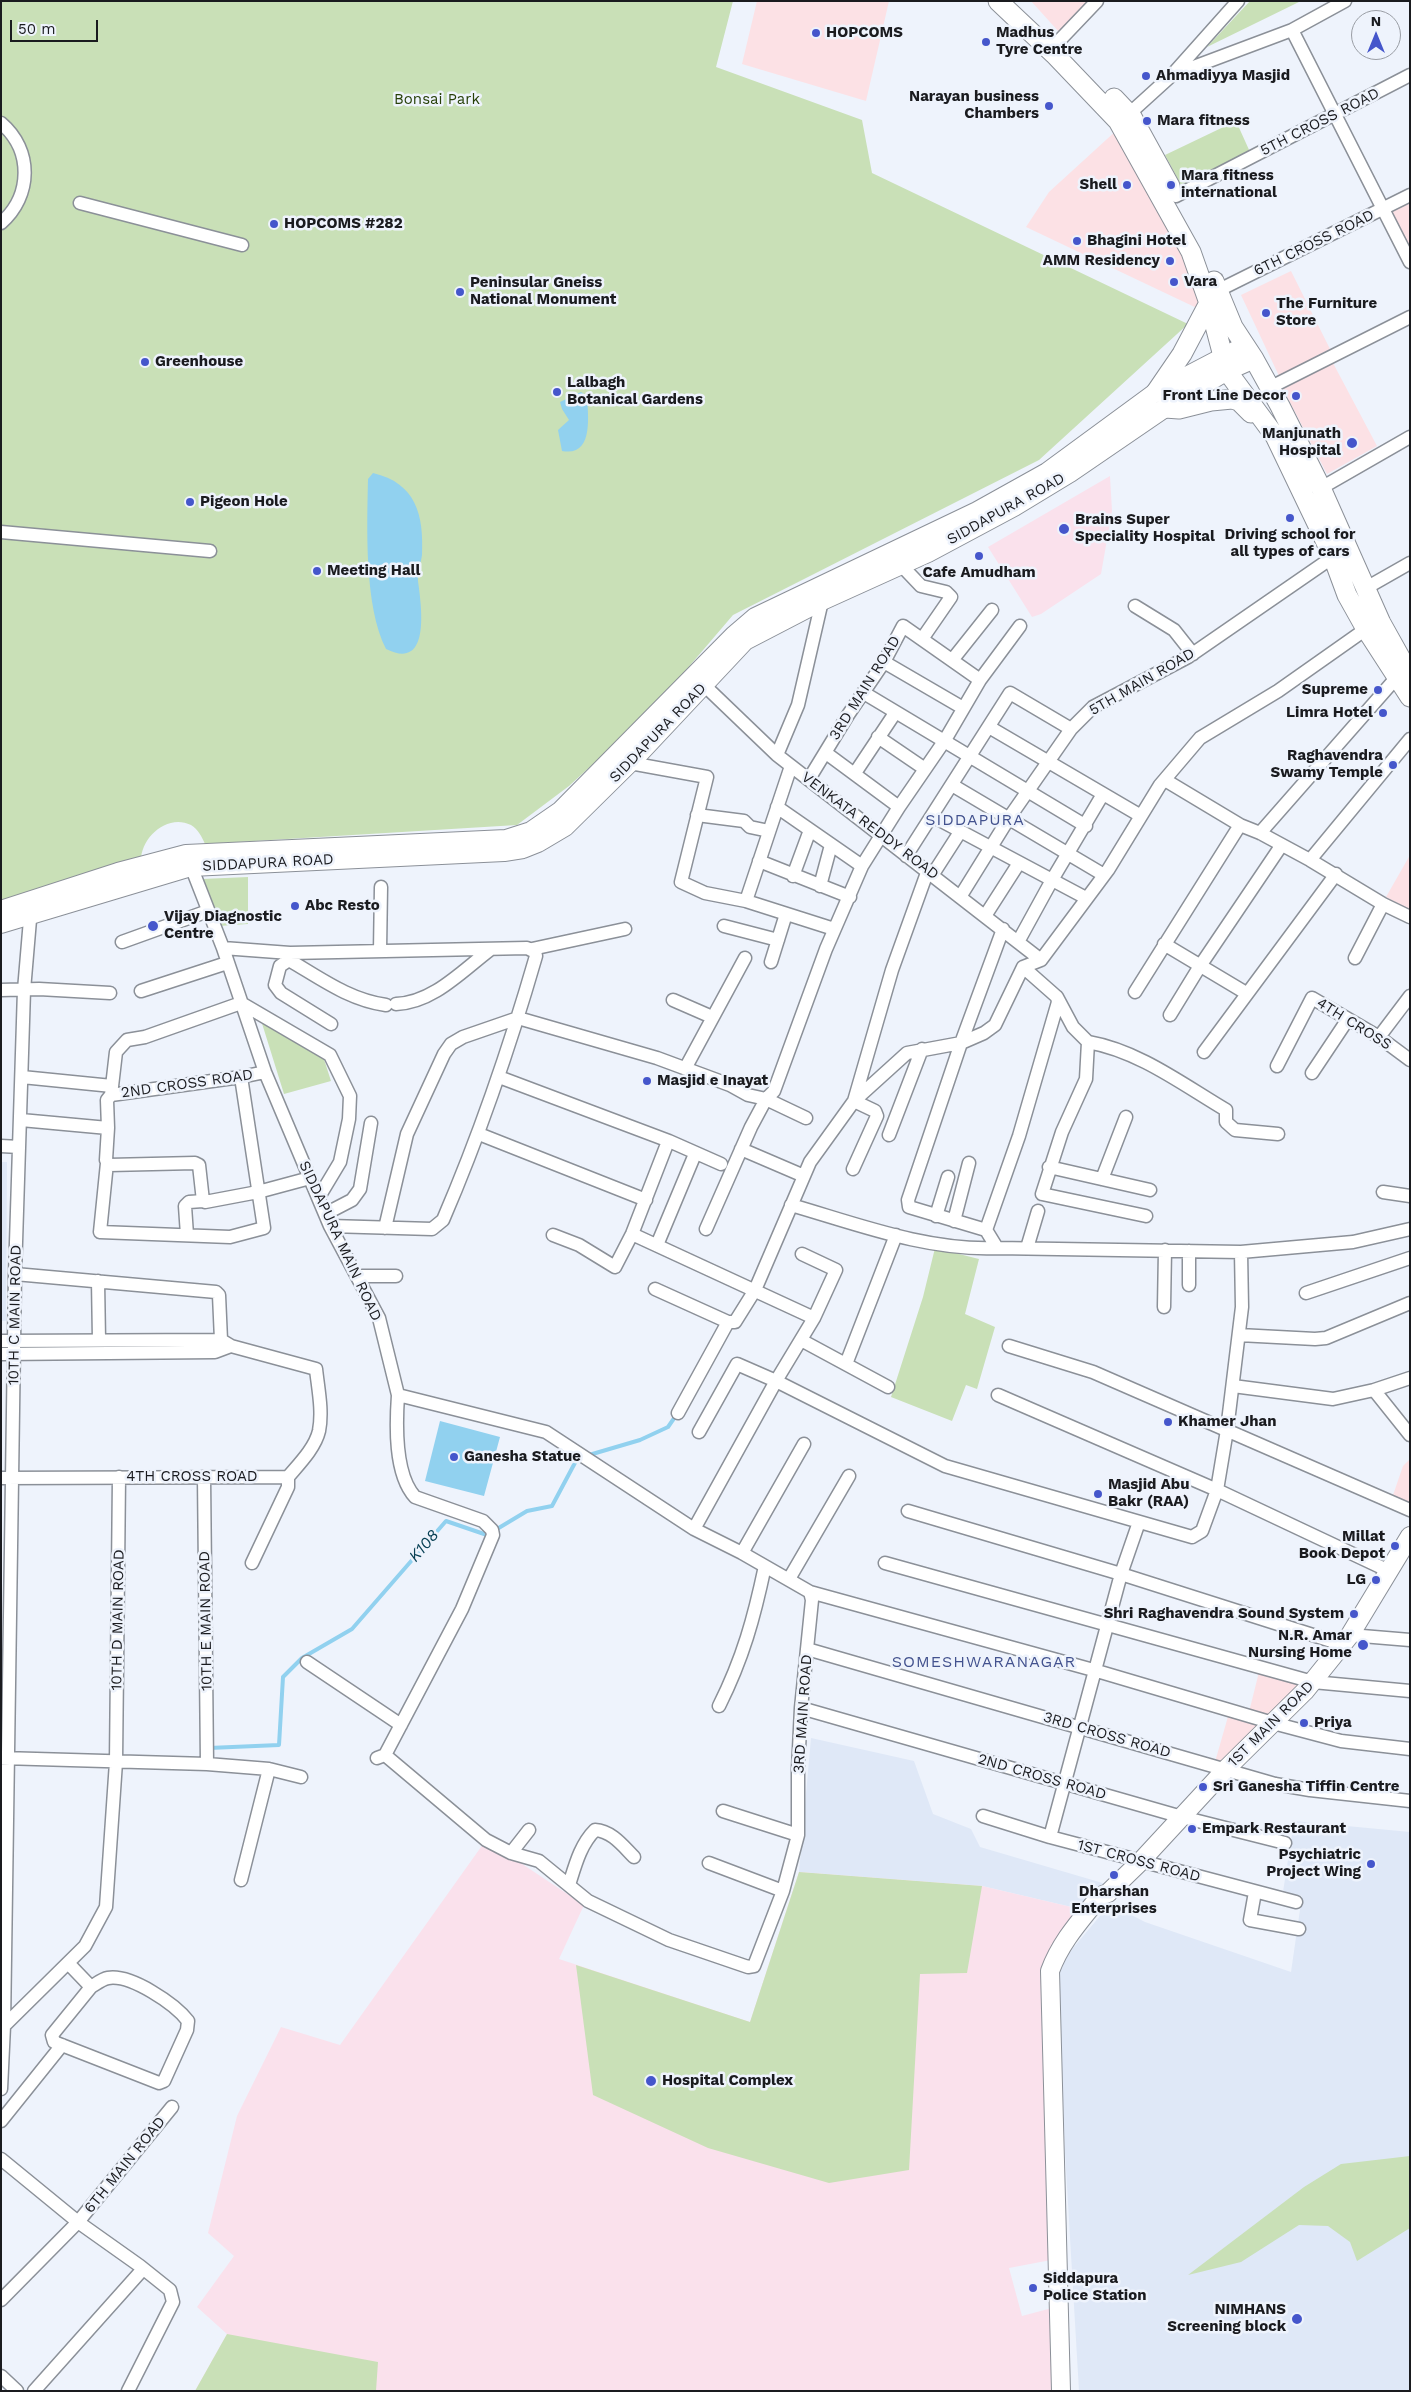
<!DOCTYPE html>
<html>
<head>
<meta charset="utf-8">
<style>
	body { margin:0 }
	#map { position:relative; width:1411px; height:2392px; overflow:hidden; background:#eef3fc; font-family:"Work Sans",sans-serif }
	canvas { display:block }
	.frame { position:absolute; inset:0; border:2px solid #1a1b1f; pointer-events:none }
	.north { position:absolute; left:1351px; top:10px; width:50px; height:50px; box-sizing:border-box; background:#eef3fc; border:1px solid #999da4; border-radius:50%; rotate:0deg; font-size:14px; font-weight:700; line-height:20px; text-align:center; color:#1a1b1f }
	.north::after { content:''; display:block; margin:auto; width:18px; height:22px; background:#4556cb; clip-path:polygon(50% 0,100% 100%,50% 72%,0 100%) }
	.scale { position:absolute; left:10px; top:20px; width:88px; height:22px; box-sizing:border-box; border:2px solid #1a1b1f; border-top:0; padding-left:6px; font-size:15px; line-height:18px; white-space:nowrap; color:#1a1b1f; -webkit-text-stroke:4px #eef3fc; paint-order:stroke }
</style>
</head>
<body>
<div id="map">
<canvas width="1411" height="2392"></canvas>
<div class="frame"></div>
<div class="north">N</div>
<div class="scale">50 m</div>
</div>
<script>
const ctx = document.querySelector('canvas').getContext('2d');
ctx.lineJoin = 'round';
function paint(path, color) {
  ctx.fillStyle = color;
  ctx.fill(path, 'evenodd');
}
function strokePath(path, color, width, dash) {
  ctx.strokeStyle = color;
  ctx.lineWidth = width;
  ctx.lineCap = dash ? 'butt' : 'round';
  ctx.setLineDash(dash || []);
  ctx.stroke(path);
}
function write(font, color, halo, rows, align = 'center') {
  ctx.font = font + ' "Work Sans",sans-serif';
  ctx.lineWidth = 5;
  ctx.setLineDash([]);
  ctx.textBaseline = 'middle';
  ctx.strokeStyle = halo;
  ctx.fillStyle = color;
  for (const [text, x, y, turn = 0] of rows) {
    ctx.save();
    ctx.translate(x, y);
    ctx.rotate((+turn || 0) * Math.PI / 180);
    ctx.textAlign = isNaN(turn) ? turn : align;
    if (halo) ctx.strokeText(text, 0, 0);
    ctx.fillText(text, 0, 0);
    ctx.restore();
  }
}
paint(new Path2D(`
	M 757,1 L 889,1 L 866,101 L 742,64 Z
	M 1031,1 L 1090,1 L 1059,32 Z
	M 1118,129 L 1183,255 L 1201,310 L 1026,227 L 1049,192 Z
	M 1410,203 L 1410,249 L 1391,212 Z
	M 1291,271 L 1330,349 L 1279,376 L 1241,295 Z
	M 1333,363 L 1377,446 L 1327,474 L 1282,387 Z
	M 1410,855 L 1410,910 L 1386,897 Z
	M 1410,1459 L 1410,1507 L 1392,1498 L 1403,1466 Z
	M 1259,1672 L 1307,1685 L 1272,1719 L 1249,1712 Z
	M 1229,1713 L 1267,1724 L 1226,1764 L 1215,1762 Z`), '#fce1e5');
paint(new Path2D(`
	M 1,1162 L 7,1162 L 6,1321 L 1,1321 Z
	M 811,1738 L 914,1761 L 933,1814 L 971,1829 L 980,1847 L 1106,1884 L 1084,1910 L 982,1886 L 799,1872 Z
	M 1294,1821 L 1410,1832 L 1410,2391 L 1079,2391 L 1065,2152 L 1058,1966 L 1110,1904 L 1145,1922 L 1291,1972 L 1302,1896 L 1283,1892 Z`), '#dfe8f7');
paint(new Path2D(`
	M 1110,476 L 1112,511 L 1101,574 L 1041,614 L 1032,617 L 988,547 Z
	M 486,1840 L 584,1905 L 559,1959 L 750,2022 L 799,1872 L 982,1886 L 1084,1910 L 1046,1967 L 1051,2260 L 1009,2268 L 1022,2316 L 1052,2308 L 1056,2391 L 195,2391 L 227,2334 L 197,2307 L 234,2256 L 208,2233 L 237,2116 L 281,2027 L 340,2045 Z`), '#fae1ec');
paint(new Path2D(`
	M 1,1 L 733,1 L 716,67 L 862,120 L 872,173 L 1188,324 L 1039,460 L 733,615 L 651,711 L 569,786 L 517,825 L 205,844 C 202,837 198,829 191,825 C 167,813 141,838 141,860 L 1,902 Z
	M 1250,1 L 1301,1 L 1207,47 Z
	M 1236,121 L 1250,152 L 1181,185 L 1165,155 Z
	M 248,877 L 248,924 L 219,926 L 202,879 Z
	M 260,1017 L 321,1050 L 331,1081 L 284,1094 Z
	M 935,1248 L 979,1259 L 965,1314 L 995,1327 L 977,1389 L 966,1385 L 952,1421 L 891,1397 L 923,1297 Z
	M 799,1872 L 982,1886 L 967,1973 L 920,1974 L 909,2170 L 829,2183 L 708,2148 L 593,2095 L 576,1965 L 750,2022 Z
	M 1410,2156 L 1410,2228 L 1357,2261 L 1350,2242 L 1328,2226 L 1299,2225 L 1241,2262 L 1188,2275 L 1304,2187 L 1341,2164 Z
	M 227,2334 L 378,2362 L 376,2391 L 195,2391 Z`), '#c9e0b7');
paint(new Path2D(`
	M 581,392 L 587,396 C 588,416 594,457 562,451 L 558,430 L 569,420 L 562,409 L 560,402 Z
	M 373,473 C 416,483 424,515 422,555 C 421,563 417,573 418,581 C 421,604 432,672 386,649 C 364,606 367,527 368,479 Z
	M 440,1421 L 500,1437 L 484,1496 L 425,1481 Z`), '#91d1ef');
strokePath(new Path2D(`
	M 589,1455 L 640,1440 L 668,1427 L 677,1414
	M 209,1748 L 279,1745 L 283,1677 L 302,1658 L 352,1629 L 446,1521 L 487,1535 L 527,1511 L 552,1506 L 577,1459 L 579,1458`), '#91d1ef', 4);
const street = new Path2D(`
	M 1292,30 L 1410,262
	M 1057,43 L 1097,1
	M 1172,75 L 1292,30 L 1345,1
	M 1129,114 L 1172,75 L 1238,1
	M 1,123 C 33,150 32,196 1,223
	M 1176,196 L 1410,75
	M 80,203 L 242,245
	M 1217,291 L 1410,195
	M 1269,388 L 1410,317
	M 1321,488 L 1410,437
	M 1,532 L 210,551
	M 901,565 L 921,586 L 946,592 L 951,597 L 922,639
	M 1366,588 L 1410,563
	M 1135,606 L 1174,630 L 1193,654
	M 953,659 L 992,610
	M 884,662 L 963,708
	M 704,685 L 777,755 L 1041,960
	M 864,693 L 1086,826
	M 989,727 L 1141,816
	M 878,737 L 925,769
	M 826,753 L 899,807
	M 777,755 L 798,705 L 822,601 L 821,597
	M 626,760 L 630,763 L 707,777 L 681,882 L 705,893 L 746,901
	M 791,766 L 746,901 L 834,929
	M 855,773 L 895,713
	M 809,779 L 848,715 L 884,662 L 903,626 L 980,680
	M 1165,780 L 1240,825 L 1260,833 L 1310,860 L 1383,904 L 1410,917
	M 952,785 L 1104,875
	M 777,807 L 862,866
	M 697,815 L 744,821 L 750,827 L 769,831
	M 932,816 L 1086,898
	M 1260,833 L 1397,677
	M 906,856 L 1010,693 L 1071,729 L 1093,707 L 1188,657 L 1333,557
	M 1310,860 L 1410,739
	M 189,861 L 223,948 L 265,1072 L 330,1226 L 379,1318 L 398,1395 L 546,1432 L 694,1529 L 742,1553 L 810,1592 L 1097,1671 L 1273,1723 L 1341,1741 L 1410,1749
	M 759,861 L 850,897
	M 933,874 L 960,832
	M 793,876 L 810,830
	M 820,886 L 831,845
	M 960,897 L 1009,818 L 1071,729
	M 985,916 L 1019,863
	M 724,926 L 778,940
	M 1003,929 L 961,1043 L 908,1200 L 909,1207 L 986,1230 L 997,1248 L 1241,1252
	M 122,942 L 208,911
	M 1018,942 L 1052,880 L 1103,794
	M 1164,944 L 1246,993
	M 223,948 L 290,953 L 527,948 L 535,952 L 536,956 C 510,1046 480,1134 443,1220 L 432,1229 L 330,1226
	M 532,949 L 625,929
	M 380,951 L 381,887
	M 285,953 L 289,960 C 320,978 349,1000 386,1005
	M 1355,958 L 1383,904
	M 289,960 L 280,966 L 275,985 L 281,993 L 331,1024
	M 771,962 L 786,914
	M 1,990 L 39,989 L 110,993
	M 141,991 L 227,963
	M 1135,992 L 1240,825
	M 1057,997 L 1073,1027 L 1088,1042 L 1086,1079 L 1062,1132 L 1042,1194 L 1146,1216
	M 673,1000 L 712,1017
	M 396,1004 C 433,1003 463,970 491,949
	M 1170,1015 L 1200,966 L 1281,846
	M 1379,1037 L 1410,996
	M 1088,1042 C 1139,1051 1182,1084 1226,1110 L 1226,1122 L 1235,1130 L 1278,1134
	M 1204,1052 L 1336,874
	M 1277,1066 L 1312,998 L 1379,1037 L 1410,1060
	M 686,1067 L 745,958
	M 1312,1073 L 1348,1019
	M 22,1077 L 112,1086
	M 499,1077 L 669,1141 L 721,1164
	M 111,1095 L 116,1052 L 127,1040 L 145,1037 L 241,1003 L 330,1055 L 350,1096 L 349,1119 L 340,1162 L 319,1197
	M 21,1120 L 108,1128 L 107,1100 L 111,1095 L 241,1077 L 265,1072
	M 108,1128 L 106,1160 L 109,1165 L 195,1163 L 199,1165 L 203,1201 L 205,1202 L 258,1192 L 310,1178
	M 479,1134 L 646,1200
	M 889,1135 L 922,1049
	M 1,1146 L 19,1147
	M 741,1149 L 804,1176
	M 107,1163 L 100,1232 L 230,1237 L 264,1228 L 241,1077
	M 1049,1167 L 1150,1190
	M 853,1169 L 877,1116 L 875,1111 L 854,1101 L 892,970 L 928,870
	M 1102,1179 L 1126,1117
	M 1383,1192 L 1410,1196
	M 791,1205 C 857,1224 927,1251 997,1248
	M 325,1214 L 352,1200 L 360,1189 L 371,1123
	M 936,1216 L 948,1177
	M 954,1221 L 969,1163
	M 385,1228 L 407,1134 L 444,1054 L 451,1044 L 463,1037 L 518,1018 L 657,1058 L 730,1085 L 748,1095 L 766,1099 L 774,1091 L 826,949 L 862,866 L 899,807 L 945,740 L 980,680 L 1020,626
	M 706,1229 L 751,1127 L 766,1099 L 806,1118
	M 986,1230 L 1019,1136 L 1058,1002 L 1057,997 L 1023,967
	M 632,1234 L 814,1318 L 776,1381 L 945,1466 L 1192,1537 L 1202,1531 L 1217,1490 L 1389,1571
	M 187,1235 L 185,1206 L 189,1202 L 203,1201
	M 553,1235 L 579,1245 L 615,1267 L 632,1234 L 667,1144
	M 657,1245 L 695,1154
	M 1027,1248 L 1038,1211
	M 802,1254 L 836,1270 L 814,1318
	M 15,1274 L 216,1292 L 219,1295 L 221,1340
	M 357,1276 L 396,1276
	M 98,1281 L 99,1340
	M 1189,1285 L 1189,1251
	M 655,1289 L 728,1322 L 735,1322 L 755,1290 L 810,1162 L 854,1101 L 907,1053 L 961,1043 L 984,1033 L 995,1025 L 1023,967 L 1041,960 L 1108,870 L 1160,785 L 1200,738 L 1278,691 L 1366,629
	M 1306,1293 L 1410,1258
	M 1164,1307 L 1165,1250
	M 1239,1335 L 1315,1339 L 1326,1338 L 1410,1303
	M 801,1340 L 888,1387
	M 1,1341 L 221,1340 L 231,1346 L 316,1369 C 318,1388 323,1411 319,1431 C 315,1448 299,1464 288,1477
	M 1009,1346 L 1093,1372 L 1410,1510
	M 1,1354 L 215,1352 L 231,1346
	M 846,1364 L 896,1235
	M 1410,1378 L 1374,1390 L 1410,1435
	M 1233,1386 L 1333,1399 L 1374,1390
	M 998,1395 L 1217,1490 L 1227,1430 L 1242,1307 L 1241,1252 L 1353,1242 L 1410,1229
	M 678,1413 L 728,1322
	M 204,1477 L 207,1764
	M 1,1478 L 288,1477 L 288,1487 L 252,1563
	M 908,1511 L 1121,1574 L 1341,1644
	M 694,1529 L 776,1381 L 737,1364 L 699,1432
	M 742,1553 L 804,1444
	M 885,1563 L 1313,1682 L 1410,1691
	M 789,1579 L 849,1476
	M 1350,1635 L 1410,1640
	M 807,1649 L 1275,1784 L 1310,1790 L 1410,1801
	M 307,1662 L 401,1725
	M 719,1706 C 743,1658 754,1618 765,1566
	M 801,1708 L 1182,1817 L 1285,1843
	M 385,1755 L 486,1840 L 511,1853 L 539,1861 L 588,1901 L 669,1940 L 748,1967 L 754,1966 L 783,1891 L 798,1835 L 798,1769 L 801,1708 L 812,1600 L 810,1592
	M 2,1758 L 207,1764 L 269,1769 L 301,1777
	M 377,1758 L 385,1755 L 462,1609 L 493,1535 L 492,1530 L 483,1521 L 415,1497 C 394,1474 396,1424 398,1395
	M 723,1811 L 798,1835
	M 983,1816 L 1050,1837 L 1296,1902
	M 1050,1837 L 1121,1574 L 1139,1522
	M 511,1853 L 529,1830
	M 709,1863 L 783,1891
	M 241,1880 L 269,1769
	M 569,1885 C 575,1866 580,1845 595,1830 C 612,1831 623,1846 634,1857
	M 1255,1892 L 1250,1920 L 1299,1929
	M 68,1963 L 91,1987 L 52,2035 L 54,2042 L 159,2083 L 164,2081 L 187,2030 L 188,2021 C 175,2004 131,1974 108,1978 C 102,1979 96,1984 91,1987
	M 4,2026 L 85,1946 L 106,1907 L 116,1762 L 119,1477
	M 1,2089 L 4,2026 L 15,1274 L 24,990 L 31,908
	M 1,2121 L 62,2045
	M 1,2159 L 78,2222 L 1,2300
	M 1,2376 L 17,2391
	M 34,2391 L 143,2269
	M 128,2391 L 173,2302 L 170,2290 L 140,2266 L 78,2222 L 172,2107`);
const secondary = new Path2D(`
	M 1,910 L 118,872 L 186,854 L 506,839 L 531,831 L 560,811 L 734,635 L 755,617 L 977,511 L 1047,472 L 1156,392 L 1244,346
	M 1,924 L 191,867 L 504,852 L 523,849 L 538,843 L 565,827 L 639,754 L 745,641 L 822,601 L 928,553 L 1014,507 L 1070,473 L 1165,408 L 1227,371 L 1254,359
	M 1061,2391 L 1050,1971 C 1061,1941 1081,1920 1100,1896 L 1108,1893 L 1140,1862 L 1226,1769 L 1305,1691 L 1350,1635 L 1410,1536`);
const primary = new Path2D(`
	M 998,1 L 1054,54 L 1118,121 L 1191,252 L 1209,303 L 1227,371 L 1275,436 L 1333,557 L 1347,595 L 1366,629 L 1410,697
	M 1114,98 L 1132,117 L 1170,186
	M 1214,281 L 1233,327 L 1254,359 L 1280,406 L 1321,488 L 1381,623 L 1410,675
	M 1156,392 L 1182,354 L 1209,303
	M 1165,408 L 1179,409 L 1211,401 L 1232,399 L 1239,401 L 1251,413`);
strokePath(street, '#8b9098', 15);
strokePath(secondary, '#8b9098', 20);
strokePath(primary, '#8b9098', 21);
strokePath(street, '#fff', 12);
strokePath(secondary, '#fff', 18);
strokePath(primary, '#fff', 19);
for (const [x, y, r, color] of [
	[816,33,5,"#4556cb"],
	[986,42,5,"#4556cb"],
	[1146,76,5,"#4556cb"],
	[1049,106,5,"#4556cb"],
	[1147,121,5,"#4556cb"],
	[1127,185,5,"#4556cb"],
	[1171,185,5,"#4556cb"],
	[274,224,5,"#4556cb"],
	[1077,241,5,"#4556cb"],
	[1170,261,5,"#4556cb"],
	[1174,282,5,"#4556cb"],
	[460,292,5,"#4556cb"],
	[1266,313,5,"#4556cb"],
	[145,362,5,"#4556cb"],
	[557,392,5,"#4556cb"],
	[1296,396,5,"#4556cb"],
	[1352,443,6,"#4556cb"],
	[190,502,5,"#4556cb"],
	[1290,518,5,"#4556cb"],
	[1064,529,6,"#4556cb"],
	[979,556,5,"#4556cb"],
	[317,571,5,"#4556cb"],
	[1378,690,5,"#4556cb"],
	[1383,713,5,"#4556cb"],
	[1393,765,5,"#4556cb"],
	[295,906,5,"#4556cb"],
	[153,926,6,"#4556cb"],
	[647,1081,5,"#4556cb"],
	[1168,1422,5,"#4556cb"],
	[454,1457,5,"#4556cb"],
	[1098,1494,5,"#4556cb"],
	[1395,1546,5,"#4556cb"],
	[1376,1580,5,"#4556cb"],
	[1354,1614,5,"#4556cb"],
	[1363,1645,6,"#4556cb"],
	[1304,1723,5,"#4556cb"],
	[1203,1787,5,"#4556cb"],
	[1192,1829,5,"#4556cb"],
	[1371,1864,5,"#4556cb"],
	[1114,1875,5,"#4556cb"],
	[651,2081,6,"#4556cb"],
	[1033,2288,5,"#4556cb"],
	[1297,2319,6,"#4556cb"]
]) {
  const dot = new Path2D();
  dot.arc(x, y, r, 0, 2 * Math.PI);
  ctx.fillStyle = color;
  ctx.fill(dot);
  strokePath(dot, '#eef3fc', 2);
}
write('bold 15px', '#1a1b1f', '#eef3fc', [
	["HOPCOMS",826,33],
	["Madhus",996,33],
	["Tyre Centre",996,50],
	["Ahmadiyya Masjid",1156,76],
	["Narayan business",1039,97,"right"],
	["Chambers",1039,114,"right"],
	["Mara fitness",1157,121],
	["Mara fitness",1181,176],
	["international",1181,193],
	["Shell",1117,185,"right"],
	["HOPCOMS #282",284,224],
	["Bhagini Hotel",1087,241],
	["AMM Residency",1160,261,"right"],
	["Vara",1184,282],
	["Peninsular Gneiss",470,283],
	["National Monument",470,300],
	["The Furniture",1276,304],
	["Store",1276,321],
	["Greenhouse",155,362],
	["Lalbagh",567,383],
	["Botanical Gardens",567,400],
	["Front Line Decor",1286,396,"right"],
	["Manjunath",1341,434,"right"],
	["Hospital",1341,451,"right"],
	["Pigeon Hole",200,502],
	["Brains Super",1075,520],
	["Speciality Hospital",1075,537],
	["Driving school for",1290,535,"center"],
	["all types of cars",1290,552,"center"],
	["Meeting Hall",327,571],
	["Cafe Amudham",979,573,"center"],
	["Supreme",1368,690,"right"],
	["Limra Hotel",1373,713,"right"],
	["Raghavendra",1383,756,"right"],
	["Swamy Temple",1383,773,"right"],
	["Abc Resto",305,906],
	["Vijay Diagnostic",164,917],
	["Centre",164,934],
	["Masjid e Inayat",657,1081],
	["Khamer Jhan",1178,1422],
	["Ganesha Statue",464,1457],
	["Masjid Abu",1108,1485],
	["Bakr (RAA)",1108,1502],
	["Millat",1385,1537,"right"],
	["Book Depot",1385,1554,"right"],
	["LG",1366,1580,"right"],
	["Shri Raghavendra Sound System",1344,1614,"right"],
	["N.R. Amar",1352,1636,"right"],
	["Nursing Home",1352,1653,"right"],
	["Priya",1314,1723],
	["Sri Ganesha Tiffin Centre",1213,1787],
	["Empark Restaurant",1202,1829],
	["Psychiatric",1361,1855,"right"],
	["Project Wing",1361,1872,"right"],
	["Dharshan",1114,1892,"center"],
	["Enterprises",1114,1909,"center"],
	["Hospital Complex",662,2081],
	["Siddapura",1043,2279],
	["Police Station",1043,2296],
	["NIMHANS",1286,2310,"right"],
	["Screening block",1286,2327,"right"]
], 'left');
write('15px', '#274008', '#eef3fc', [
	["Bonsai Park",437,100]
]);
write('15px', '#1a1b1f', '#eef3fc', [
	["5TH CROSS ROAD",1320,122,-27],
	["6TH CROSS ROAD",1314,243,-26],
	["SIDDAPURA ROAD",1006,509,-29],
	["5TH MAIN ROAD",1142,682,-30],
	["3RD MAIN ROAD",865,688,-58],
	["SIDDAPURA ROAD",658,733,-46],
	["VENKATA REDDY ROAD",870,826,37],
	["SIDDAPURA ROAD",268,863,-3],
	["4TH CROSS",1354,1024,32],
	["2ND CROSS ROAD",187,1084,-8],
	["SIDDAPURA MAIN ROAD",340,1241,65],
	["10TH C MAIN ROAD",15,1315,-89],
	["4TH CROSS ROAD",192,1477],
	["10TH D MAIN ROAD",118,1620,-89],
	["10TH E MAIN ROAD",206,1621,-91],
	["3RD MAIN ROAD",803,1714,-86],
	["1ST MAIN ROAD",1271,1724,-45],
	["3RD CROSS ROAD",1107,1735,16],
	["2ND CROSS ROAD",1042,1777,16],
	["1ST CROSS ROAD",1139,1861,15],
	["6TH MAIN ROAD",125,2165,-51]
]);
ctx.letterSpacing = '1px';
write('16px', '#43528e', '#eef3fc', [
	["SIDDAPURA",975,820],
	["SOMESHWARANAGAR",984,1662]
]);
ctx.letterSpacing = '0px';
write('italic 16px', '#094155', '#eef3fc', [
	["K108",424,1546,-49]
]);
</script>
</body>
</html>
